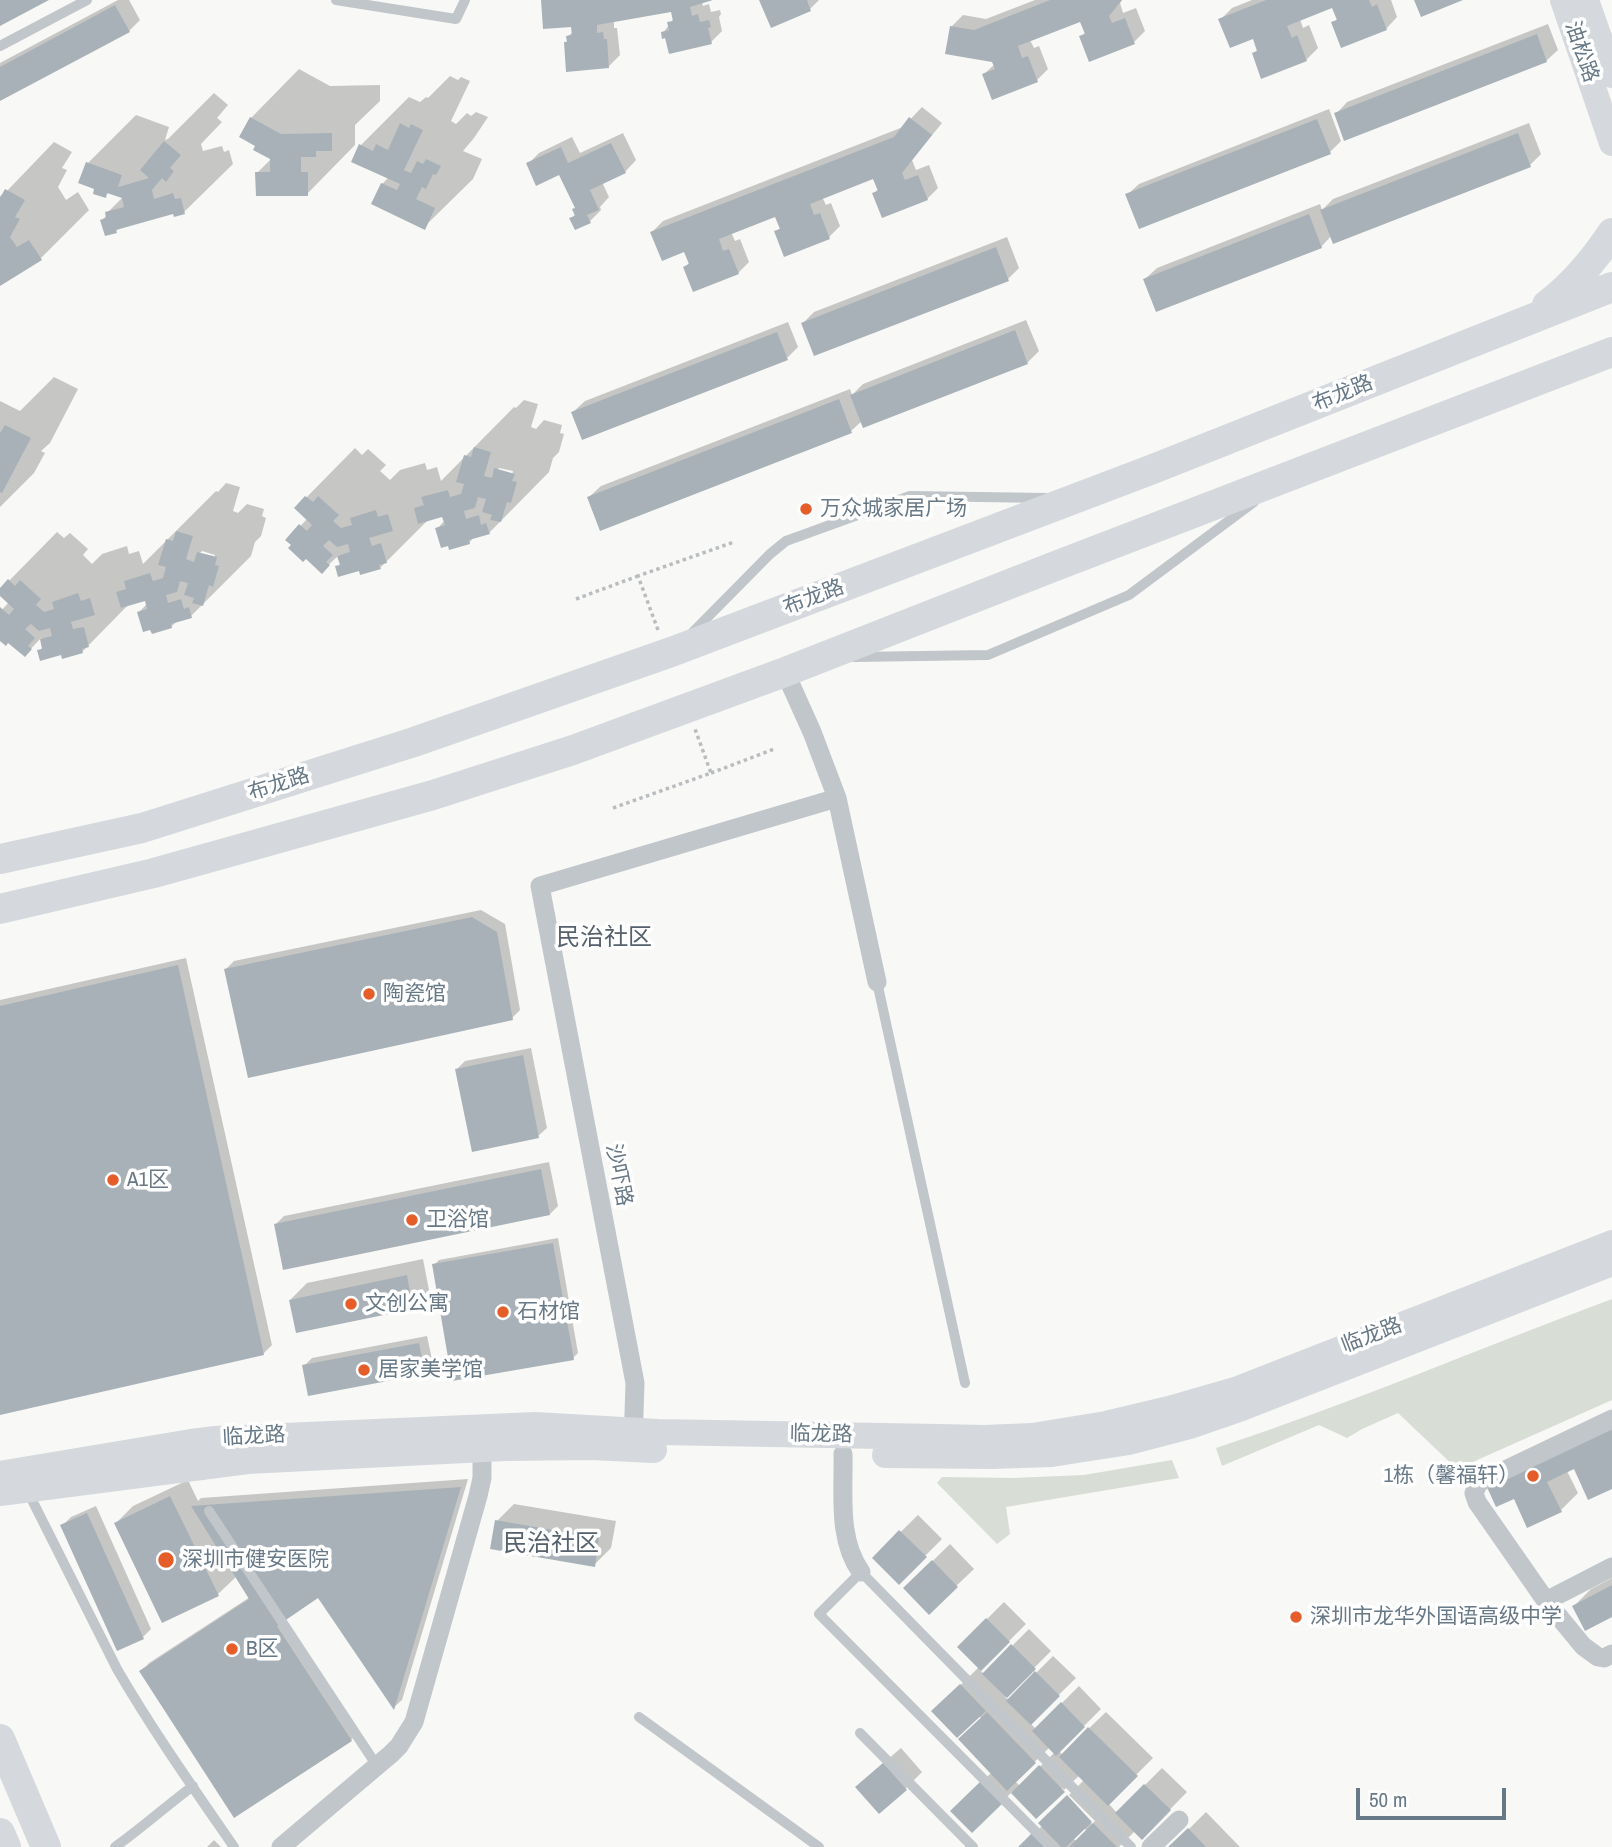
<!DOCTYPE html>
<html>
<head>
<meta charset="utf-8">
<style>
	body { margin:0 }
	#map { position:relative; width:1612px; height:1847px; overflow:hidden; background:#f8f8f6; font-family:"Archivo Narrow",sans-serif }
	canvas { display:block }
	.scale { position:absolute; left:1356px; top:1788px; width:150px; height:32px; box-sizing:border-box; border:4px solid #677887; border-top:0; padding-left:9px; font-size:21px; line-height:24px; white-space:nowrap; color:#677887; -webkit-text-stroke:5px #fff; paint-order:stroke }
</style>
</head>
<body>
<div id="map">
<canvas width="1612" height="1847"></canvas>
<div class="scale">50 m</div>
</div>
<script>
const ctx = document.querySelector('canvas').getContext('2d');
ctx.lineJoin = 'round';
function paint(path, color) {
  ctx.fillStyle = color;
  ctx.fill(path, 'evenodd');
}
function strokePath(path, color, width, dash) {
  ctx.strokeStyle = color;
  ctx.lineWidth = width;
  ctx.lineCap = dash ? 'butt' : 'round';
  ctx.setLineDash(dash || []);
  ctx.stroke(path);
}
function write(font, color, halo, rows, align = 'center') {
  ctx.font = font + ' "Archivo Narrow","Noto Sans SC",sans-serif';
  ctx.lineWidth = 7;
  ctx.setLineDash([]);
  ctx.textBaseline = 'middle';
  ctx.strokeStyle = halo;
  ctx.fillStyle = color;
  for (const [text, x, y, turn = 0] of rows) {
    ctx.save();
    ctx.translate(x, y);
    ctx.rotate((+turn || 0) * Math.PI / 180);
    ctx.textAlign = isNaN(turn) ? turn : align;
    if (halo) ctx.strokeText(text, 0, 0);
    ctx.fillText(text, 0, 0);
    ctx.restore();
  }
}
paint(new Path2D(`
	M 1612,1299 L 1612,1400 L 1457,1469 L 1398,1413 L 1362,1429 L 1347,1438 L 1319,1425 L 1222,1466 L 1216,1448 C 1350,1404 1480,1348 1612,1299 Z
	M 1172,1460 L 1179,1478 L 1006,1507 L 1010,1534 L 997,1544 L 937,1483 L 942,1477 L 1013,1478 L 1084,1475 Z`), '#d8ddd5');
paint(new Path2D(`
	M 118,0 L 129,0 L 140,20 L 129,31 L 0,99 L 0,63 Z
	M 543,0 L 707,0 L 702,1 L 703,6 L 709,4 L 711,12 L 720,10 L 721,14 L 719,17 L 722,31 L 711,42 L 667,36 L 663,33 L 674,18 L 672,10 L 614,20 L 614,28 L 617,28 L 620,55 L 608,67 L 565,43 L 568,40 L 568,36 L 574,31 L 573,25 Z
	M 762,0 L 819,0 L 810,9 Z
	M 1035,0 L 1122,0 L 1120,3 L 1123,13 L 1136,8 L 1145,31 L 1134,42 L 1081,36 L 1086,32 L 1081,20 L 1030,40 L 1034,48 L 1039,46 L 1048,69 L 1037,80 L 984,74 L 995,64 L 951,27 L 963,15 L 986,19 Z
	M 1252,0 L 1391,0 L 1397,17 L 1386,29 L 1333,23 L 1338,18 L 1333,6 L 1300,19 L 1303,28 L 1309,25 L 1318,48 L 1306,60 L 1254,54 L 1258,49 L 1254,37 L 1221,19 L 1232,8 Z
	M 1548,24 L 1558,50 L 1546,61 L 1336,114 L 1347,102 Z
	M 299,69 L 330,86 L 380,85 L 380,101 L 355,125 L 355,145 L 307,194 L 257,173 L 272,158 L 251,118 Z
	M 450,76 L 458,80 L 461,77 L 470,81 L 451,121 L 456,124 L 467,113 L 471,116 L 476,112 L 488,117 L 474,138 L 463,151 L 482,159 L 473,179 L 424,227 L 382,184 L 389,177 L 361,145 L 409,97 L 420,102 L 426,97 L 428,98 Z
	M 214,93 L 228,105 L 217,118 L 222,122 L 201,144 L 203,151 L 222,146 L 224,152 L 229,150 L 233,164 L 184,212 L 174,212 L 120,227 L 116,231 L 102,220 L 107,215 L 107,213 L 123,197 L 109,192 L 105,196 L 97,188 L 88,163 L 136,115 L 169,127 L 165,140 L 168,139 Z
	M 922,107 L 942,123 L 912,160 L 916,170 L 929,165 L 938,188 L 927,199 L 874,193 L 879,188 L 874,176 L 822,197 L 826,205 L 831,203 L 840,226 L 829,237 L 776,232 L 781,227 L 776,215 L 731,232 L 735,241 L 740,239 L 749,262 L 738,273 L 685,267 L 690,262 L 685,250 L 652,232 L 663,221 L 903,127 Z
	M 1329,109 L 1341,141 L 1330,152 L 1127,195 L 1139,184 Z
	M 1529,123 L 1541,154 L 1530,165 L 1332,235 L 1321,247 L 1145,279 L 1157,268 L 1320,204 L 1322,210 L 1333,199 Z
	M 623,133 L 636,160 L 625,172 L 602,182 L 609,197 L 600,207 L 601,210 L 590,221 L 571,218 L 576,214 L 576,207 L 560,173 L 528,164 L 539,153 L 572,137 L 580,153 Z
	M 54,142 L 72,152 L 62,168 L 67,170 L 58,187 L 66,200 L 78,192 L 89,210 L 41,258 L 0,284 L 0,196 L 4,194 Z
	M 1007,237 L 1019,268 L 1008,279 L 803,323 L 814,312 Z
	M 1026,320 L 1039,351 L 1028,362 L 864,426 L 862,421 L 851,431 L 589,497 L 601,486 L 850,389 L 852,395 L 863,384 Z
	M 788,322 L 798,347 L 787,358 L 573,412 L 585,401 Z
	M 54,377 L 78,389 L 50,443 L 41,451 L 45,453 L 34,473 L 0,507 L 0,401 L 20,411 Z
	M 524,400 L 538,404 L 531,427 L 536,429 L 544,420 L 562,425 L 560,433 L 564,434 L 559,452 L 553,458 L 549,472 L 489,533 L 475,536 L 469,543 L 437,529 L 445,520 L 444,515 L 428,520 L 380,568 L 360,569 L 337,567 L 341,563 L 339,555 L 322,571 L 287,540 L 308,518 L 296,508 L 355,448 L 362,455 L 368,449 L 386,465 L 380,471 L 390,480 L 400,470 L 425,463 L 427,470 L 437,467 L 441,481 L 514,407 L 516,408 ZM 499,468 L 513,471 L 512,475 L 497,471 Z
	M 226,483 L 240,487 L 233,511 L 238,513 L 247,504 L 264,509 L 262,516 L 266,518 L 261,536 L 255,542 L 251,556 L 191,616 L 178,620 L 171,627 L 139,612 L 147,604 L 146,599 L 130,603 L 82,652 L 62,653 L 39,651 L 44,646 L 41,638 L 25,655 L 8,640 L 0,639 L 0,612 L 9,602 L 0,593 L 0,590 L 57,532 L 64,538 L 70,533 L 88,549 L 83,555 L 92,564 L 102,554 L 127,546 L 129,554 L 139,551 L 143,564 L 216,491 L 218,492 ZM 202,551 L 215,555 L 214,558 L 199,554 Z
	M 481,910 L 505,924 L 520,1010 L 512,1018 L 226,969 L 234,961 Z
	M 186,958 L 272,1345 L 263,1354 L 0,1413 L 0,1000 Z
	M 531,1048 L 547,1128 L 538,1136 L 457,1069 L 465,1061 Z
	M 549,1162 L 558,1206 L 550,1214 L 276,1224 L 284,1216 Z
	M 558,1238 L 578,1353 L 573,1358 L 434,1265 L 439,1260 Z
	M 423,1259 L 429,1290 L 412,1308 L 290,1300 L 307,1283 Z
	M 427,1336 L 433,1364 L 424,1373 L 304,1366 L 312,1358 Z
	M 1612,1418 L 1612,1487 L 1575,1467 L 1567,1471 L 1578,1493 L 1561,1510 L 1514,1497 Z
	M 468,1479 L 402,1700 L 394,1707 L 318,1596 L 285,1618 L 359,1732 L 351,1740 L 141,1672 L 149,1663 L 250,1597 L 237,1576 L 217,1595 L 116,1523 L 133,1506 L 188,1480 L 198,1501 L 201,1498 Z
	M 514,1504 L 616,1521 L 611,1548 L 594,1565 L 497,1521 Z
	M 96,1506 L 151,1629 L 143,1637 L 62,1526 L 71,1517 Z
	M 918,1515 L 942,1539 L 899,1582 L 874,1558 Z
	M 950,1544 L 974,1569 L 929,1612 L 905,1588 Z
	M 1612,1578 L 1612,1615 L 1574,1606 L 1591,1589 Z
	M 1004,1602 L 1026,1624 L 980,1670 L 984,1674 L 1029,1629 L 1051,1651 L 1005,1697 L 1009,1700 L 1053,1656 L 1076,1678 L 1030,1723 L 1036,1729 L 1079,1686 L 1101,1709 L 1059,1751 L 1062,1754 L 1106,1712 L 1153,1758 L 1108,1803 L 1117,1813 L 1162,1768 L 1187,1792 L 1142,1838 L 1135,1831 L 1119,1847 L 1021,1847 L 1043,1825 L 1066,1797 L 1092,1824 L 1095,1821 L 1069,1795 L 1084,1780 L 1080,1775 L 1064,1790 L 1062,1788 L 1036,1817 L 1012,1792 L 972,1831 L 953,1811 L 992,1772 L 981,1718 L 978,1715 L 934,1711 L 979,1667 L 959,1647 ZM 1050,1747 L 1055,1752 L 1020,1786 L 1015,1781 ZM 1084,1828 L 1087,1831 L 1077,1842 L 1073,1838 Z
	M 901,1748 L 922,1772 L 905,1789 L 874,1771 Z
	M 1206,1812 L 1240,1847 L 1170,1847 L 1180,1838 Z
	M 214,1840 L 221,1847 L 207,1847 Z`), '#0003');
paint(new Path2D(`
	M 0,0 L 49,0 L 0,26 Z
	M 541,0 L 713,0 L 690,7 L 692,16 L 698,14 L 700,22 L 709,20 L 711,27 L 708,28 L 712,44 L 669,54 L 665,38 L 662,39 L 661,32 L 669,30 L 667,22 L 673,21 L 671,12 L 597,25 L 597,33 L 603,32 L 604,39 L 607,39 L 609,68 L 566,72 L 564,42 L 567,42 L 566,36 L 572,35 L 571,27 L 543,29 Z
	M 759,0 L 807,0 L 811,11 L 771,28 Z
	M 1050,0 L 1122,0 L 1109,16 L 1112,23 L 1125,18 L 1135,44 L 1089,62 L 1079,36 L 1085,34 L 1080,22 L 1018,46 L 1022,58 L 1028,56 L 1038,82 L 992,100 L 982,74 L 995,69 L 992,62 L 945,54 L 950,26 L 974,30 Z
	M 1266,0 L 1369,0 L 1372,7 L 1377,4 L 1387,30 L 1341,48 L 1331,22 L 1337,20 L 1332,8 L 1287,26 L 1292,38 L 1297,35 L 1307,61 L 1261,79 L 1252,53 L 1257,51 L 1253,39 L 1230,48 L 1218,19 Z
	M 1414,0 L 1463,0 L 1421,17 Z
	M 115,5 L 130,32 L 0,101 L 0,67 Z
	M 1537,34 L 1547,62 L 1344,141 L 1334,113 Z
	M 250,117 L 281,134 L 332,133 L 332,151 L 316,151 L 316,157 L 301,157 L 301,172 L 308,172 L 308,196 L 256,196 L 255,172 L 270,172 L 270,159 L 253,150 L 255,146 L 239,137 Z
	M 909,117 L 932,135 L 902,173 L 905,180 L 918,175 L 928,200 L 882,218 L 872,193 L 878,191 L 873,179 L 810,204 L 814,215 L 820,213 L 830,239 L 784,257 L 774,231 L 780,229 L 775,217 L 719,239 L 723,251 L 729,249 L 739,274 L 693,292 L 683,267 L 689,264 L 684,252 L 662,261 L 650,232 L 894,137 Z
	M 1317,119 L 1331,154 L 1139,229 L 1125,194 Z
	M 400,123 L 409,128 L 411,124 L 423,130 L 404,170 L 411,173 L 417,161 L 423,164 L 426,159 L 441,166 L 436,175 L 433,174 L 426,189 L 422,187 L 416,199 L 435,208 L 425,230 L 371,204 L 381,183 L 397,190 L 400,184 L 351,162 L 359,144 L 373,151 L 376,144 L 388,150 Z
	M 1518,133 L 1531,167 L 1333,244 L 1320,210 Z
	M 164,141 L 181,155 L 170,168 L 174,171 L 166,182 L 162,178 L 152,190 L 154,199 L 173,193 L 175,199 L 181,198 L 185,214 L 174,217 L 173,214 L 116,230 L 117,233 L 105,236 L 100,220 L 106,218 L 105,212 L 124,207 L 122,198 L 107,193 L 106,198 L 93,194 L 94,189 L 78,183 L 86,162 L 122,175 L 118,187 L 149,178 L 140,170 Z
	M 611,143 L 626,173 L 590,190 L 599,210 L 587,215 L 591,223 L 575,230 L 569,218 L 575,216 L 572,209 L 575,208 L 559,175 L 536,186 L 526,163 L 561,147 L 568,163 Z
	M 5,189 L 25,200 L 15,217 L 20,219 L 10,237 L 17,247 L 29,240 L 42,260 L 0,286 L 0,198 Z
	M 1309,214 L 1322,248 L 1156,312 L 1143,279 Z
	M 996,247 L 1009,281 L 814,356 L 801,323 Z
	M 1015,330 L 1028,364 L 863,428 L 850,395 Z
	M 777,332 L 788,360 L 582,440 L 571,412 Z
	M 839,399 L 852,433 L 600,531 L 587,497 Z
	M 5,425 L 31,438 L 2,493 L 0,492 L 0,433 Z
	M 474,447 L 491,452 L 484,476 L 492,478 L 494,468 L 515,474 L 512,481 L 517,482 L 511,503 L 507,502 L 501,522 L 490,520 L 492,515 L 482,512 L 486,499 L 478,497 L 475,508 L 464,511 L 466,519 L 479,515 L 481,525 L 486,523 L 490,534 L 469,540 L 470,544 L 449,550 L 448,546 L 441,548 L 435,528 L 445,525 L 442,517 L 418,524 L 414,508 L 424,505 L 421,497 L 448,490 L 450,497 L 461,494 L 464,484 L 456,482 L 464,455 L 471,457 Z
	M 305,496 L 313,502 L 318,496 L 339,515 L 333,521 L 341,528 L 352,525 L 350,518 L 376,510 L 378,517 L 388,514 L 393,531 L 369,538 L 372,546 L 381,543 L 387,563 L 379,565 L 381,569 L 360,575 L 359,571 L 338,577 L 335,566 L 340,565 L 337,556 L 350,552 L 348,544 L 337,547 L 329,540 L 323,546 L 333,555 L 326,562 L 330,565 L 322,574 L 306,559 L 303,562 L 288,548 L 291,545 L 285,540 L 299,524 L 307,531 L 312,525 L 294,508 Z
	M 176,531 L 193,536 L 186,559 L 194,562 L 197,552 L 217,557 L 215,565 L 219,566 L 213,587 L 209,585 L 203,606 L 192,603 L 194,598 L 184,595 L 188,583 L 180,581 L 177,592 L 166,595 L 168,603 L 181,599 L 184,609 L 189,607 L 192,618 L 171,624 L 172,628 L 152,634 L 150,630 L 143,632 L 137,612 L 147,609 L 145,601 L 121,608 L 116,592 L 126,589 L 124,581 L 150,573 L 153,581 L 163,578 L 166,567 L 158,565 L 166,539 L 173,541 Z
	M 8,579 L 15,586 L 20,580 L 41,599 L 36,605 L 44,612 L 54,609 L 52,602 L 78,593 L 81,601 L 90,598 L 95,615 L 71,622 L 73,629 L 84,627 L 89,647 L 82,649 L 83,653 L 62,659 L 61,655 L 40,661 L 37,650 L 42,649 L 40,639 L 52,636 L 50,628 L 39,631 L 31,624 L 25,629 L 35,638 L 28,646 L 32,649 L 25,657 L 8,643 L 6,646 L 0,641 L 0,607 L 9,615 L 14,609 L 0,596 L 0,588 Z
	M 472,917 L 497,932 L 513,1020 L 248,1078 L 224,969 Z
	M 178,965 L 264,1355 L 0,1415 L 0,1006 Z
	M 523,1055 L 539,1138 L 472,1152 L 455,1069 Z
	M 541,1169 L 550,1215 L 283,1270 L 274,1224 Z
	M 553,1243 L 574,1360 L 452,1381 L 432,1264 Z
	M 407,1275 L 413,1309 L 296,1333 L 289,1300 Z
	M 419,1343 L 425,1374 L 308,1396 L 302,1365 Z
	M 1612,1425 L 1612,1489 L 1588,1500 L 1574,1469 L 1547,1482 L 1562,1512 L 1527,1528 L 1514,1499 L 1496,1507 L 1486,1485 Z
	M 461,1487 L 394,1710 L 318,1598 L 277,1626 L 352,1741 L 234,1818 L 139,1671 L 249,1599 L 191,1506 Z
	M 170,1496 L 219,1596 L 162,1623 L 114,1523 Z
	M 87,1513 L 144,1639 L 117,1651 L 60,1525 Z
	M 495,1520 L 599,1538 L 595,1567 L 490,1549 Z
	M 899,1530 L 927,1557 L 899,1585 L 872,1558 Z
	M 932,1560 L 958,1587 L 929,1615 L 903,1588 Z
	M 1612,1585 L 1612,1617 L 1585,1631 L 1572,1606 Z
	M 986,1618 L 1010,1642 L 981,1671 L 957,1647 Z
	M 1011,1644 L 1036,1669 L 1007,1698 L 982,1674 Z
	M 1035,1671 L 1060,1696 L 1031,1725 L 1006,1701 Z
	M 960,1684 L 986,1711 L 957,1738 L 931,1711 Z
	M 1061,1702 L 1085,1727 L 1056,1756 L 1032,1731 Z
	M 987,1712 L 1036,1763 L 1007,1791 L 958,1739 Z
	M 1088,1727 L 1138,1776 L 1108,1806 L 1059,1757 Z
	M 883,1763 L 907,1790 L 879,1814 L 855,1787 Z
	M 1039,1765 L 1065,1792 L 1036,1819 L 1011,1793 Z
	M 981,1781 L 1003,1803 L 972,1833 L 950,1811 Z
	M 1144,1784 L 1171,1810 L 1142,1840 L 1115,1813 Z
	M 1067,1795 L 1092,1822 L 1066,1847 L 1061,1847 L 1038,1823 Z
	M 1093,1823 L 1117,1847 L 1069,1847 Z
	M 1188,1828 L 1206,1847 L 1168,1847 Z
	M 1033,1832 L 1048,1847 L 1018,1847 Z`), '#a8b1b7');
strokePath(new Path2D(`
	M 576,599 L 638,576
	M 658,630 L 638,576 L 734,542
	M 711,773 L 774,749
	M 613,808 L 711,773 L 695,729`), '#b9bdc0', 3.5, [3.5, 3.5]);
strokePath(new Path2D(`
	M 336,0 L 456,19 L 465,0
	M 0,46 L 87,0
	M 692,633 L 770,554 L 786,541 L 910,496 L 1048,498
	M 854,657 L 988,655 L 1129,595 L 1254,502
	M 877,982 L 965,1383
	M 27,1490 L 117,1669 C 153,1731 194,1789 234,1847
	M 209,1511 L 377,1766
	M 639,1717 L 819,1847
	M 860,1733 L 973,1847
	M 115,1847 C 142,1828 166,1806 193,1786
	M 1051,1847 L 819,1614 L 861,1572 L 1131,1847`), '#c1c6ca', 10);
strokePath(new Path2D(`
	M 785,672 L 812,732 L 837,798 L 877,982
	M 1612,1419 L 1482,1481 L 1478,1484 L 1474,1493 L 1477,1502 L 1546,1601 L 1583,1646 L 1598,1657 L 1604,1658 L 1612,1654
	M 633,1444 L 635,1383 L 540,886 L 837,798
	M 843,1454 C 844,1492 837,1539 861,1572
	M 1546,1601 L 1612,1567
	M 281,1847 L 391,1754 L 399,1746 L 414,1722 L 478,1496 L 482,1478 L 482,1449
	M 1151,1847 L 1179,1820`), '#c1c6ca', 19);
strokePath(new Path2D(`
	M 1563,0 L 1612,143
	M 1586,0 L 1612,75
	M 885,1455 L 991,1456 L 1052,1454 L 1129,1442 L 1190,1426 L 1242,1408 L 1612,1263
	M 0,1474 L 191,1442 L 215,1439 L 535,1425 L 658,1432 L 938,1437 L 984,1438 L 1032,1436 L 1106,1424 L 1169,1409 L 1235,1390 L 1612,1243
	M 0,1493 L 248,1461 L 505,1448 L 591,1447 L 654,1450`), '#d5d9dd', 26);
strokePath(new Path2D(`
	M 1547,305 C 1573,285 1594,260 1612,233
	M 0,859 L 142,828 L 414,742 L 674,651 L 1153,469 L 1612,287
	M 0,909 L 154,873 L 433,795 L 573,750 L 785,672 L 1053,567 L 1612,352
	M 0,1739 L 46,1847
	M 0,1833 L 6,1847`), '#d5d9dd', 30);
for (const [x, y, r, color] of [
	[806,509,7,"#e55d29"],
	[369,994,7,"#e55d29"],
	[113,1180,7,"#e55d29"],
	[412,1220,7,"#e55d29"],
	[351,1304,7,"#e55d29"],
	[503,1312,7,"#e55d29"],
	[364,1370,7,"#e55d29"],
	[1533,1476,7,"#e55d29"],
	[166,1560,9,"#e55d29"],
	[1296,1617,7,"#e55d29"],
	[232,1649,7,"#e55d29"]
]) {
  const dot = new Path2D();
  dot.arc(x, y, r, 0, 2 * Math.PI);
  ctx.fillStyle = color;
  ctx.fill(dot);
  strokePath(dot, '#fff', 2.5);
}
write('21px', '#677887', '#fff', [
	["油松路",1581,52,71],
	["布龙路",1343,394,-22],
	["布龙路",814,598,-21],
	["布龙路",279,785,-18],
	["沙吓路",618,1175,79],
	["临龙路",1372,1336,-21],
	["临龙路",821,1435,1],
	["临龙路",254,1437,-3]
]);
write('21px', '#677887', '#fff', [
	["万众城家居广场",820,509],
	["陶瓷馆",383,994],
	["A1区",127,1180],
	["卫浴馆",426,1220],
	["文创公寓",365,1304],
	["石材馆",517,1312],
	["居家美学馆",378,1370],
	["1栋（馨福轩）",1519,1476,"right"],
	["深圳市健安医院",182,1560],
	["深圳市龙华外国语高级中学",1310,1617],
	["B区",246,1649]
], 'left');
write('24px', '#55616c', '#fff', [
	["民治社区",604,939],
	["民治社区",551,1545]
]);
</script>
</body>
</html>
